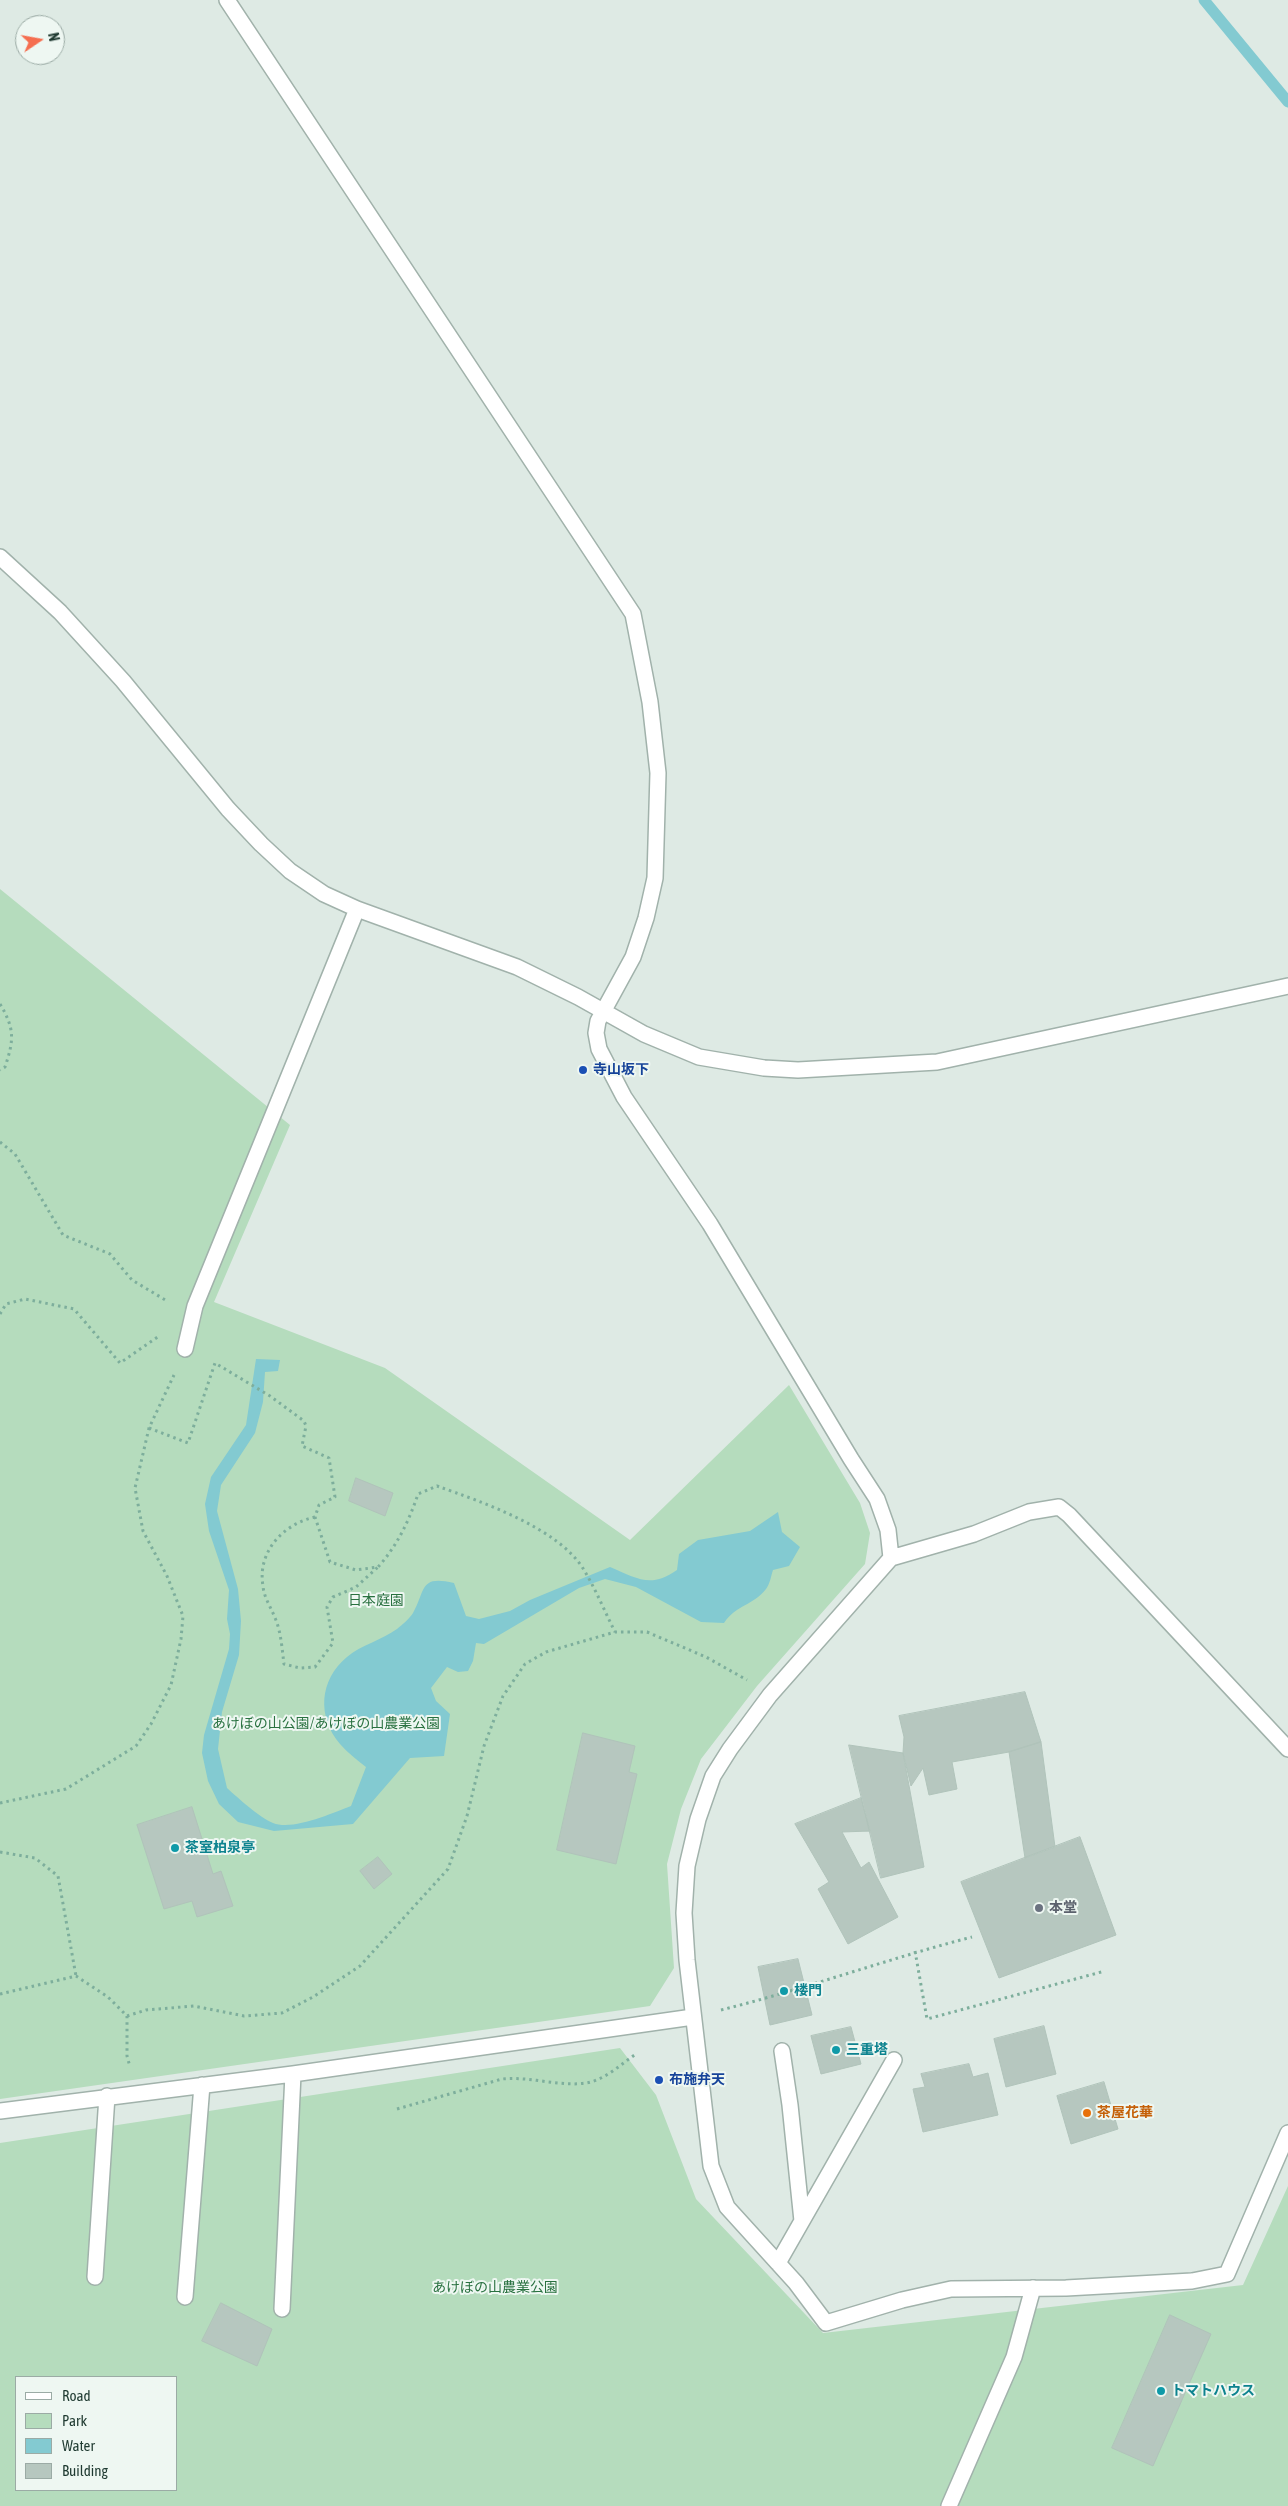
<!DOCTYPE html>
<html>
<head>
<meta charset="utf-8">
<style>
	body { margin:0 }
	#map { position:relative; width:1288px; height:2506px; overflow:hidden; background:#deeae4; font-family:"Asap Condensed",sans-serif }
	canvas { display:block }
	.legend { position:absolute; left:15px; top:2376px; width:162px; height:115px; box-sizing:border-box; background:#eef7f2; border:1px solid #9baba5; margin:0; padding:6px 9px; list-style:none; font-size:15px; color:#1f3a31 }
	.legend li { display:flex; align-items:center; gap:10px; height:25px }
	.legend b { width:25px; border:1px solid #9baba5 }
	.north { position:absolute; left:15px; top:15px; width:50px; height:50px; box-sizing:border-box; background:#eef7f2; border:1px solid #9baba5; border-radius:50%; rotate:78deg; font-size:14px; font-weight:700; line-height:20px; text-align:center; color:#1f3a31 }
	.north::after { content:''; display:block; margin:auto; width:18px; height:22px; background:#f56e50; clip-path:polygon(50% 0,100% 100%,50% 72%,0 100%) }
</style>
</head>
<body>
<div id="map">
<canvas width="1288" height="2506"></canvas>
<ul class="legend">
<li><b style="height:6px;background:#fff"></b>Road</li>
<li><b style="height:14px;background:#b5dcbd"></b>Park</li>
<li><b style="height:14px;background:#83cad1"></b>Water</li>
<li><b style="height:14px;background:#b6c7bf"></b>Building</li>
</ul>
<div class="north">N</div>
</div>
<script>
const ctx = document.querySelector('canvas').getContext('2d');
ctx.lineJoin = 'round';
function paint(path, color) {
  ctx.fillStyle = color;
  ctx.fill(path, 'evenodd');
}
function strokePath(path, color, width, dash) {
  ctx.strokeStyle = color;
  ctx.lineWidth = width;
  ctx.lineCap = dash ? 'butt' : 'round';
  ctx.setLineDash(dash || []);
  ctx.stroke(path);
}
function write(font, color, halo, rows, align = 'center') {
  ctx.font = font + ' "Asap Condensed","Noto Sans JP",sans-serif';
  ctx.lineWidth = 4;
  ctx.setLineDash([]);
  ctx.textBaseline = 'middle';
  ctx.strokeStyle = halo;
  ctx.fillStyle = color;
  for (const [text, x, y, turn = 0] of rows) {
    ctx.save();
    ctx.translate(x, y);
    ctx.rotate((+turn || 0) * Math.PI / 180);
    ctx.textAlign = isNaN(turn) ? turn : align;
    if (halo) ctx.strokeText(text, 0, 0);
    ctx.fillText(text, 0, 0);
    ctx.restore();
  }
}
paint(new Path2D(`
	M 0,889 L 290,1125 L 214,1302 L 385,1368 L 630,1540 L 789,1385 L 860,1503 L 870,1533 L 865,1564 L 757,1686 L 701,1759 L 681,1809 L 667,1864 L 674,1968 L 650,2006 L 0,2099 Z
	M 620,2048 L 656,2095 L 696,2199 L 823,2333 L 1243,2285 L 1288,2186 L 1288,2506 L 0,2506 L 0,2143 ZM 16,2377 L 176,2377 L 176,2490 L 16,2490 Z`), '#b5dcbd');
paint(new Path2D(`
	M 256,1359 L 280,1360 L 278,1371 L 265,1372 L 263,1402 L 255,1433 L 221,1485 L 217,1511 L 238,1589 L 241,1621 L 239,1655 L 222,1712 L 218,1749 L 227,1788 C 238,1798 259,1817 273,1823 C 293,1831 332,1813 351,1806 L 366,1767 C 357,1760 348,1753 340,1744 C 317,1717 319,1680 347,1657 C 361,1645 382,1640 397,1629 C 402,1625 410,1618 413,1613 C 426,1590 419,1575 454,1583 L 466,1616 L 479,1619 L 510,1611 L 530,1600 L 610,1567 C 637,1578 650,1589 677,1570 L 679,1554 L 698,1540 L 750,1531 L 778,1512 L 782,1532 L 800,1547 L 789,1566 L 773,1570 C 771,1576 770,1584 766,1589 C 754,1605 736,1605 724,1623 L 701,1622 L 636,1587 L 605,1579 L 579,1588 L 484,1644 L 476,1643 L 473,1661 L 468,1671 L 458,1672 L 447,1667 L 431,1688 L 436,1701 L 450,1714 L 444,1756 L 410,1758 L 353,1824 L 274,1831 L 238,1822 L 219,1804 L 208,1781 L 202,1753 L 204,1735 L 229,1649 L 230,1634 L 227,1619 L 229,1590 L 209,1531 L 205,1504 L 211,1477 L 246,1425 Z`), '#83cad1');
strokePath(new Path2D(`
	M 1204,0 L 1288,102`), '#83cad1', 11);
const building = new Path2D(`
	M 356,1478 L 393,1493 L 385,1516 L 349,1501 Z
	M 1025,1692 L 1041,1742 L 1009,1752 L 952,1762 L 957,1789 L 929,1795 L 923,1768 L 911,1786 L 903,1753 L 904,1737 L 899,1716 Z
	M 583,1733 L 635,1746 L 629,1772 L 637,1774 L 616,1864 L 557,1850 Z
	M 1041,1742 L 1055,1847 L 1025,1858 L 1009,1752 Z
	M 849,1745 L 903,1753 L 924,1867 L 881,1878 Z
	M 861,1798 L 870,1831 L 842,1832 L 861,1868 L 869,1862 L 898,1917 L 848,1944 L 818,1889 L 829,1882 L 795,1824 Z
	M 192,1807 L 213,1874 L 221,1871 L 233,1906 L 197,1917 L 192,1901 L 164,1909 L 137,1825 Z
	M 1080,1837 L 1116,1935 L 999,1978 L 961,1882 Z
	M 378,1857 L 392,1874 L 374,1889 L 360,1871 Z
	M 798,1959 L 812,2015 L 770,2025 L 758,1967 Z
	M 1044,2026 L 1056,2074 L 1006,2087 L 994,2039 Z
	M 851,2027 L 861,2064 L 821,2074 L 811,2036 Z
	M 969,2064 L 973,2077 L 988,2073 L 998,2115 L 923,2132 L 913,2089 L 925,2087 L 921,2074 Z
	M 1104,2082 L 1118,2129 L 1071,2144 L 1057,2096 Z
	M 221,2303 L 272,2329 L 257,2366 L 202,2341 Z
	M 1170,2315 L 1211,2334 L 1153,2466 L 1112,2448 Z`);
paint(building, '#b6c7bf');
strokePath(building, '#b0c3ba', 1);
const minor = new Path2D(`
	M 227,0 L 633,614 L 650,702 L 658,773 L 655,878 L 646,918 L 633,957 L 598,1021 L 596,1033 L 599,1049 L 624,1097 L 710,1224 L 851,1459 L 877,1499 L 888,1530 L 891,1558 L 770,1695 L 730,1749 L 713,1776 L 698,1819 L 687,1866 L 684,1913 L 687,1960 L 711,2166 L 727,2207 L 796,2283 L 826,2323 L 902,2300 L 951,2289 L 1066,2288 L 1192,2281 L 1227,2274 L 1288,2133
	M 0,557 L 60,612 L 123,681 L 228,809 L 261,844 L 290,871 L 324,894 L 357,909 L 517,967 L 578,997 L 644,1034 L 699,1057 L 764,1068 L 798,1070 L 937,1062 L 1288,986
	M 185,1349 L 195,1306 L 357,909
	M 891,1558 L 974,1534 L 1029,1512 L 1059,1507 L 1069,1515 L 1288,1749
	M 782,2051 L 790,2105 L 802,2221
	M 0,2111 L 293,2074 L 693,2017
	M 778,2263 L 894,2060
	M 95,2277 L 107,2096
	M 185,2297 L 202,2085
	M 282,2309 L 293,2074
	M 949,2506 L 1014,2357 L 1033,2288`);
strokePath(minor, '#a1b2ab', 18);
strokePath(new Path2D(`
	M 0,1004 C 15,1029 14,1040 5,1067 L 0,1070
	M 0,1142 L 15,1154 L 63,1235 L 110,1254 L 132,1280 L 167,1301
	M 0,1314 L 6,1304 L 25,1299 L 74,1309 L 120,1363 L 159,1336
	M 149,1428 L 188,1443 L 215,1363 L 270,1396 L 304,1421 L 306,1426 L 302,1446 L 329,1458 L 335,1497 L 319,1505 L 315,1517 L 330,1562 L 356,1570 L 378,1567 C 397,1546 409,1521 418,1494 L 437,1486 C 482,1502 559,1528 584,1570 C 596,1590 605,1612 615,1632
	M 315,1517 C 283,1524 257,1552 263,1586 C 264,1598 271,1607 275,1618 C 281,1631 282,1649 284,1664 L 300,1668 L 315,1667 L 333,1643 L 327,1607 L 333,1597 L 356,1587 L 378,1567
	M 0,1803 L 66,1789 L 136,1746 L 151,1724 L 171,1685 L 181,1639 L 183,1616 L 167,1576 L 143,1531 L 135,1488 L 149,1428 L 174,1375
	M 0,1852 L 35,1858 L 58,1876 L 76,1976
	M 915,1951 L 927,2019 L 1105,1971
	M 0,1994 L 76,1976 L 108,1997 L 127,2016 L 127,2056 L 130,2067
	M 721,2010 C 805,1989 887,1959 972,1937
	M 127,2016 L 146,2010 L 194,2006 L 244,2016 L 282,2013 L 313,1997 L 360,1966 L 448,1869 L 467,1816 L 484,1746 L 503,1696 L 525,1664 L 546,1652 L 615,1632 L 647,1632 L 706,1657 L 747,1680
	M 397,2109 L 502,2079 C 530,2076 559,2087 586,2083 C 605,2080 621,2064 636,2054`), '#7dae9c', 3, [2.5, 4]);
strokePath(minor, '#fff', 15);
for (const [x, y, r, color] of [
	[583,1070,5,"#1a4fb4"],
	[175,1848,5,"#0f9aa8"],
	[1039,1908,5,"#6b7280"],
	[784,1991,5,"#0f9aa8"],
	[836,2050,5,"#0f9aa8"],
	[659,2080,5,"#1a4fb4"],
	[1087,2113,5,"#e8710a"],
	[1161,2391,5,"#0f9aa8"]
]) {
  const dot = new Path2D();
  dot.arc(x, y, r, 0, 2 * Math.PI);
  ctx.fillStyle = color;
  ctx.fill(dot);
  strokePath(dot, '#eef7f2', 2);
}
write('bold 14px', '#164399', '#eef7f2', [
	["寺山坂下",593,1070],
	["布施弁天",669,2080]
], 'left');
write('14px', '#297140', '#eef7f2', [
	["日本庭園",376,1601],
	["あけぼの山公園/あけぼの山農業公園",326,1724],
	["あけぼの山農業公園",495,2288]
]);
write('bold 14px', '#0d838f', '#eef7f2', [
	["茶室柏泉亭",185,1848],
	["楼門",794,1991],
	["三重塔",846,2050],
	["トマトハウス",1171,2391]
], 'left');
write('bold 14px', '#5b616d', '#eef7f2', [
	["本堂",1049,1908]
], 'left');
write('bold 14px', '#c56008', '#eef7f2', [
	["茶屋花華",1097,2113]
], 'left');
</script>
</body>
</html>
